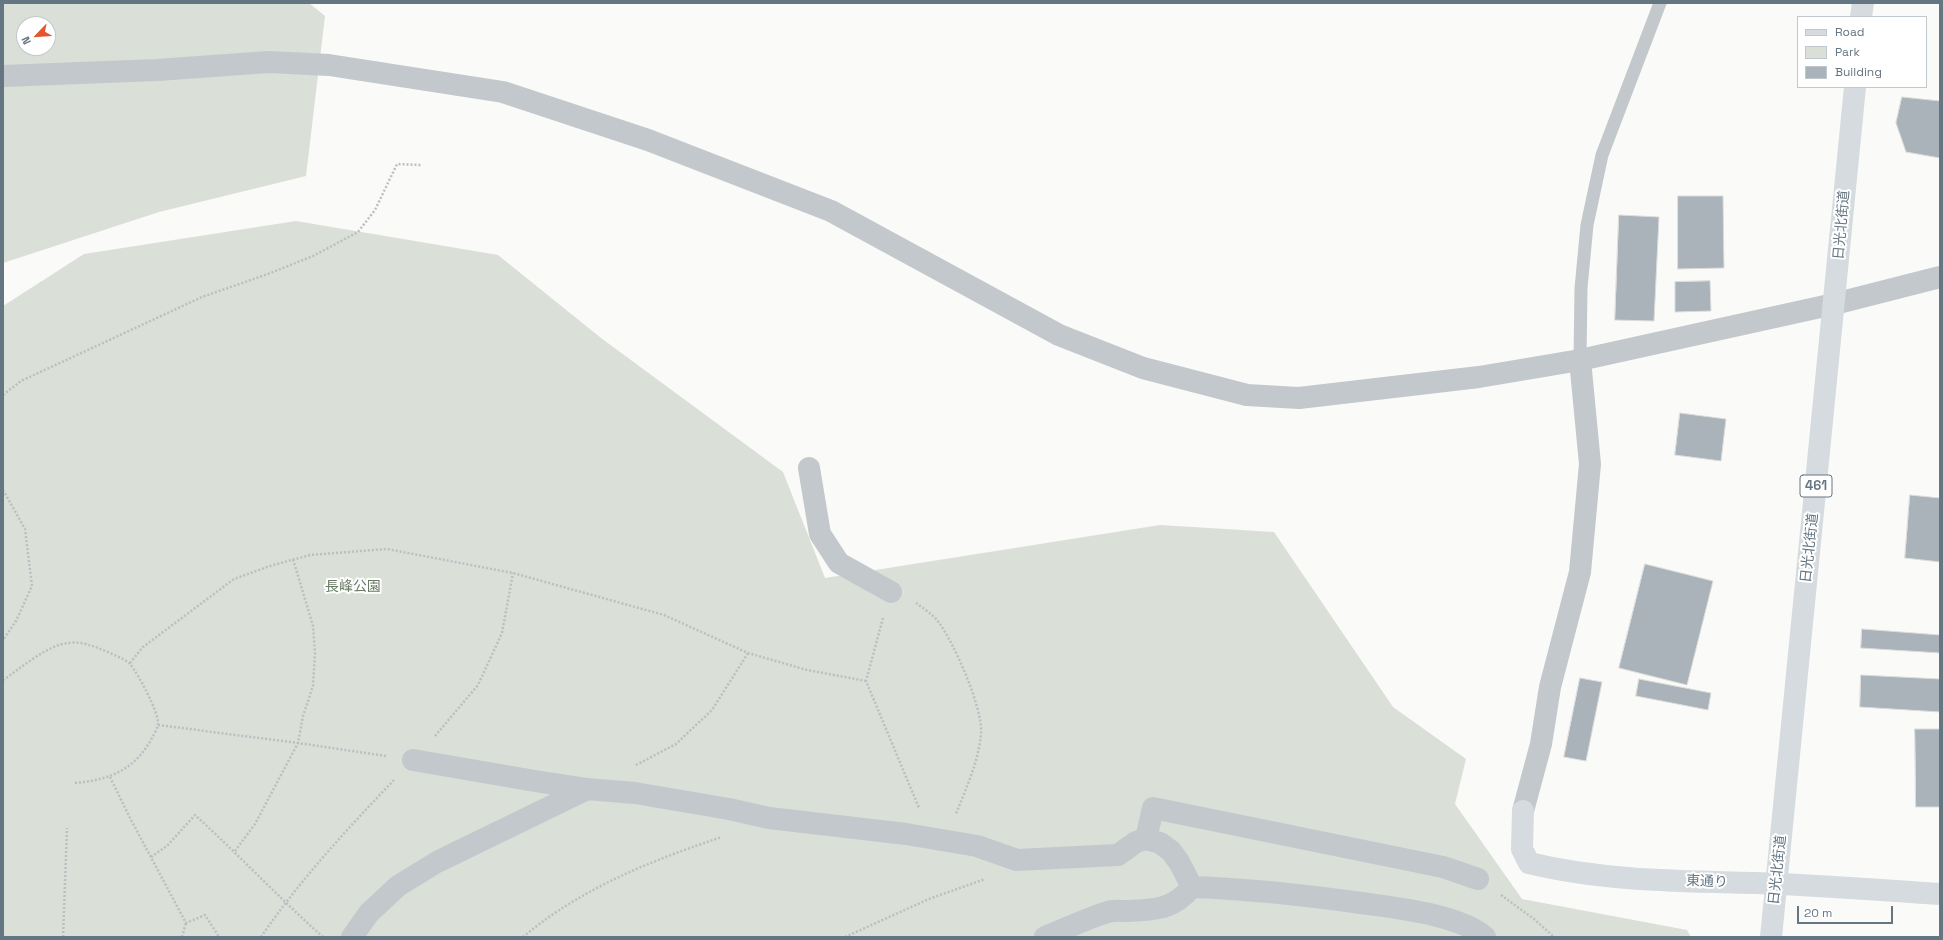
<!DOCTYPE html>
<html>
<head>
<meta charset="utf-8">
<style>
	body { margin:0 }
	#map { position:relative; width:1943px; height:940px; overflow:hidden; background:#fafaf8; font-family:"Space Grotesk",sans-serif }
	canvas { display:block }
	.frame { position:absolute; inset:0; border:4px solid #657683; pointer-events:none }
	.legend { position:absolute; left:1797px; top:16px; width:130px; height:72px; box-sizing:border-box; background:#fff; border:1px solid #c1c8cd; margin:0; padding:5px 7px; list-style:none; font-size:12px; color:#657683 }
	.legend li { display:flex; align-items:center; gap:8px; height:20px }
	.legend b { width:20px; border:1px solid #c1c8cd }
	.north { position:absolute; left:16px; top:16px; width:40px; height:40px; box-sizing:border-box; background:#fff; border:1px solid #c1c8cd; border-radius:50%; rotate:245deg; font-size:11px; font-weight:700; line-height:16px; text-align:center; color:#657683 }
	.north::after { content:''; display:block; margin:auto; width:14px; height:18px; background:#e4572e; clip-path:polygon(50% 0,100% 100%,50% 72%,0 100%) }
	.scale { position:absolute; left:1797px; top:906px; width:96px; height:18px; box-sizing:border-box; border:2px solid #657683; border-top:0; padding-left:5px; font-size:12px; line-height:14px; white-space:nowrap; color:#657683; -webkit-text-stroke:3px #fff; paint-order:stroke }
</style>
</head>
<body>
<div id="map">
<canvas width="1943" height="940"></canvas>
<div class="frame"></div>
<ul class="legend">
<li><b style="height:5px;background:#d6dbdf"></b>Road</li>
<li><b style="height:11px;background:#dadfd7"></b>Park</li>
<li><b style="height:11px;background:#aab3b9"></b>Building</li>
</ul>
<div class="north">N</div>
<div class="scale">20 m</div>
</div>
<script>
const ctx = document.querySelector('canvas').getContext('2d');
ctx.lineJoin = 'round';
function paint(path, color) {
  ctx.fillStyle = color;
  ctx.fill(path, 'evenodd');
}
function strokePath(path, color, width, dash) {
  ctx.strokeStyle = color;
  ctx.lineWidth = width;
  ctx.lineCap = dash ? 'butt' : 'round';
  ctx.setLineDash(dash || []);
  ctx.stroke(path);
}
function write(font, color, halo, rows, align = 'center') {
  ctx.font = font + ' "Space Grotesk","Noto Sans JP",sans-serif';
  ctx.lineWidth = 4;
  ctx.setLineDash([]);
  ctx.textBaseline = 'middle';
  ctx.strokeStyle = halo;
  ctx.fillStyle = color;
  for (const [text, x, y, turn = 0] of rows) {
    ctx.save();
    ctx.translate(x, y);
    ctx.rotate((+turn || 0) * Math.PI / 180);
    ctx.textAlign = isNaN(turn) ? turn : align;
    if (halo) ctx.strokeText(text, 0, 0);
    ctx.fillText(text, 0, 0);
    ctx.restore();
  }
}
paint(new Path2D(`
	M 3,3 L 309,3 L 325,16 L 306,176 L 159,212 L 3,263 ZM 24,24 L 48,24 L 48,48 L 24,48 Z
	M 296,221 L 498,255 L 601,338 L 783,472 L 825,578 L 1160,525 L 1274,532 L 1393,707 L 1466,759 L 1455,804 L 1522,899 L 1687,930 L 1691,937 L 3,937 L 3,306 L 84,254 Z`), '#dadfd7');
const building = new Path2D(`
	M 1902,97 L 1940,101 L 1940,158 L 1906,152 L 1896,123 Z
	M 1678,196 L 1723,196 L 1724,268 L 1678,269 Z
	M 1619,215 L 1659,217 L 1654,321 L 1615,320 Z
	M 1710,281 L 1711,311 L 1675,312 L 1675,282 Z
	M 1680,413 L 1726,419 L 1721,461 L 1675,455 Z
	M 1910,495 L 1940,498 L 1940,562 L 1905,558 Z
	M 1645,564 L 1713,581 L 1687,685 L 1619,668 Z
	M 1862,629 L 1940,635 L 1940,653 L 1861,648 Z
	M 1861,675 L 1940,679 L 1940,712 L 1860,707 Z
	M 1580,678 L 1602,682 L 1586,761 L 1564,757 Z
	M 1639,679 L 1711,693 L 1708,710 L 1636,696 Z
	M 1915,729 L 1940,729 L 1940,807 L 1916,807 Z`);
paint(building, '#aab3b9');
strokePath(building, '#dcdcda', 1);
strokePath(new Path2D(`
	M 3,395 L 21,381 L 202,297 L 268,274 L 313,256 L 358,232 L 375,210 L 397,164 L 421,165
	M 3,490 L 25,529 L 32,586 L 16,621 L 3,640
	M 916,603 C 923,608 932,614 937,620 C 953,640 983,708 981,733 C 979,761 966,788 956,814
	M 883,618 L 866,681 L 919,808
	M 130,663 L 143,647 L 234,579 L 270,566 L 310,555 L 387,549 L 513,573 L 664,615 L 748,653 L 807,670 L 866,681
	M 3,680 C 20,669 47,645 68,643 C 74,642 84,643 89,645 C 97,647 126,659 130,664 C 138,674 159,712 158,724 C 158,728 154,734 152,738 C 135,770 109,780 75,783
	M 158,725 L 298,743 L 386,756
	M 435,736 L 478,685 L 502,633 L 513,573
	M 636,765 L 676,744 L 712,710 L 748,653
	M 110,777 L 130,818 L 186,923 L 205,915 L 219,937
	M 235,851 L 255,824 L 298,743 L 303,716 L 313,686 L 315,653 L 313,626 L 293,559
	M 151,857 L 167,846 L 195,815 C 239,855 279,898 323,937
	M 1501,895 L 1534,919 L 1554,937
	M 63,937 L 67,828
	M 182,937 L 186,923
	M 261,937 C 300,880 347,829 395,779
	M 523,937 C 580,889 652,860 722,837
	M 845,937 L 929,899 L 985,879`), '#bbbfc2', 2.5, [2, 2]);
strokePath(new Path2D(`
	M 1580,360 L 1581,288 L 1587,225 L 1602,155 L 1660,3`), '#c3c8cc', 13);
strokePath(new Path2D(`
	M 3,76 L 157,70 L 269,62 L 329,65 L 503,92 L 648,140 L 831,211 L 1059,335 L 1143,368 L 1247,395 L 1299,398 L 1479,377 L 1580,360 L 1834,304 L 1940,277
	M 809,468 L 820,534 L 839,563 L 891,592
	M 413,760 L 535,781 L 587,789 L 635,793 L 729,809 L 769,818 L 906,834 L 977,846 L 1017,860 L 1118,855 L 1136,842 L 1146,839 L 1160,843 L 1171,851 L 1179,862 L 1192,887
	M 1523,811 L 1541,744 L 1550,687 L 1580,572 L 1590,464 L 1580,360
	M 1146,839 L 1153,808 L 1443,867 L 1478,879
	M 352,937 L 369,913 L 398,886 L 437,862 L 587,789
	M 1045,937 C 1066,929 1087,918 1108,912 C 1113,910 1120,911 1126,911 C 1154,910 1173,910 1192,887 C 1248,889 1304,895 1361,903 C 1395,908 1459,914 1485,937`), '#c3c8cc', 22);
strokePath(new Path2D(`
	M 1523,811 L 1522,849 L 1529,863 C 1603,881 1680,881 1755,883 C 1817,885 1878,890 1940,894`), '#d6dbdf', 22);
strokePath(new Path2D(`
	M 1861,17 L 1863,3
	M 1771,937 L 1855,87`), '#d6dbdf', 22);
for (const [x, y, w] of [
	[1816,486,32]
]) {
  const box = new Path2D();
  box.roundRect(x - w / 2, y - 11, w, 22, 3);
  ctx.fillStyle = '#fff';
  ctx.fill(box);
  strokePath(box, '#657683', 1);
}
write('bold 13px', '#657683', null, [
	["461",1816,486]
]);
write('14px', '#657683', '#fff', [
	["日光北街道",1842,225,-85],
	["日光北街道",1810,548,-84],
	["日光北街道",1778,870,-84],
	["東通り",1707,882,2]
]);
write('14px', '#687a64', '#fff', [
	["長峰公園",353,587]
]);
</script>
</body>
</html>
